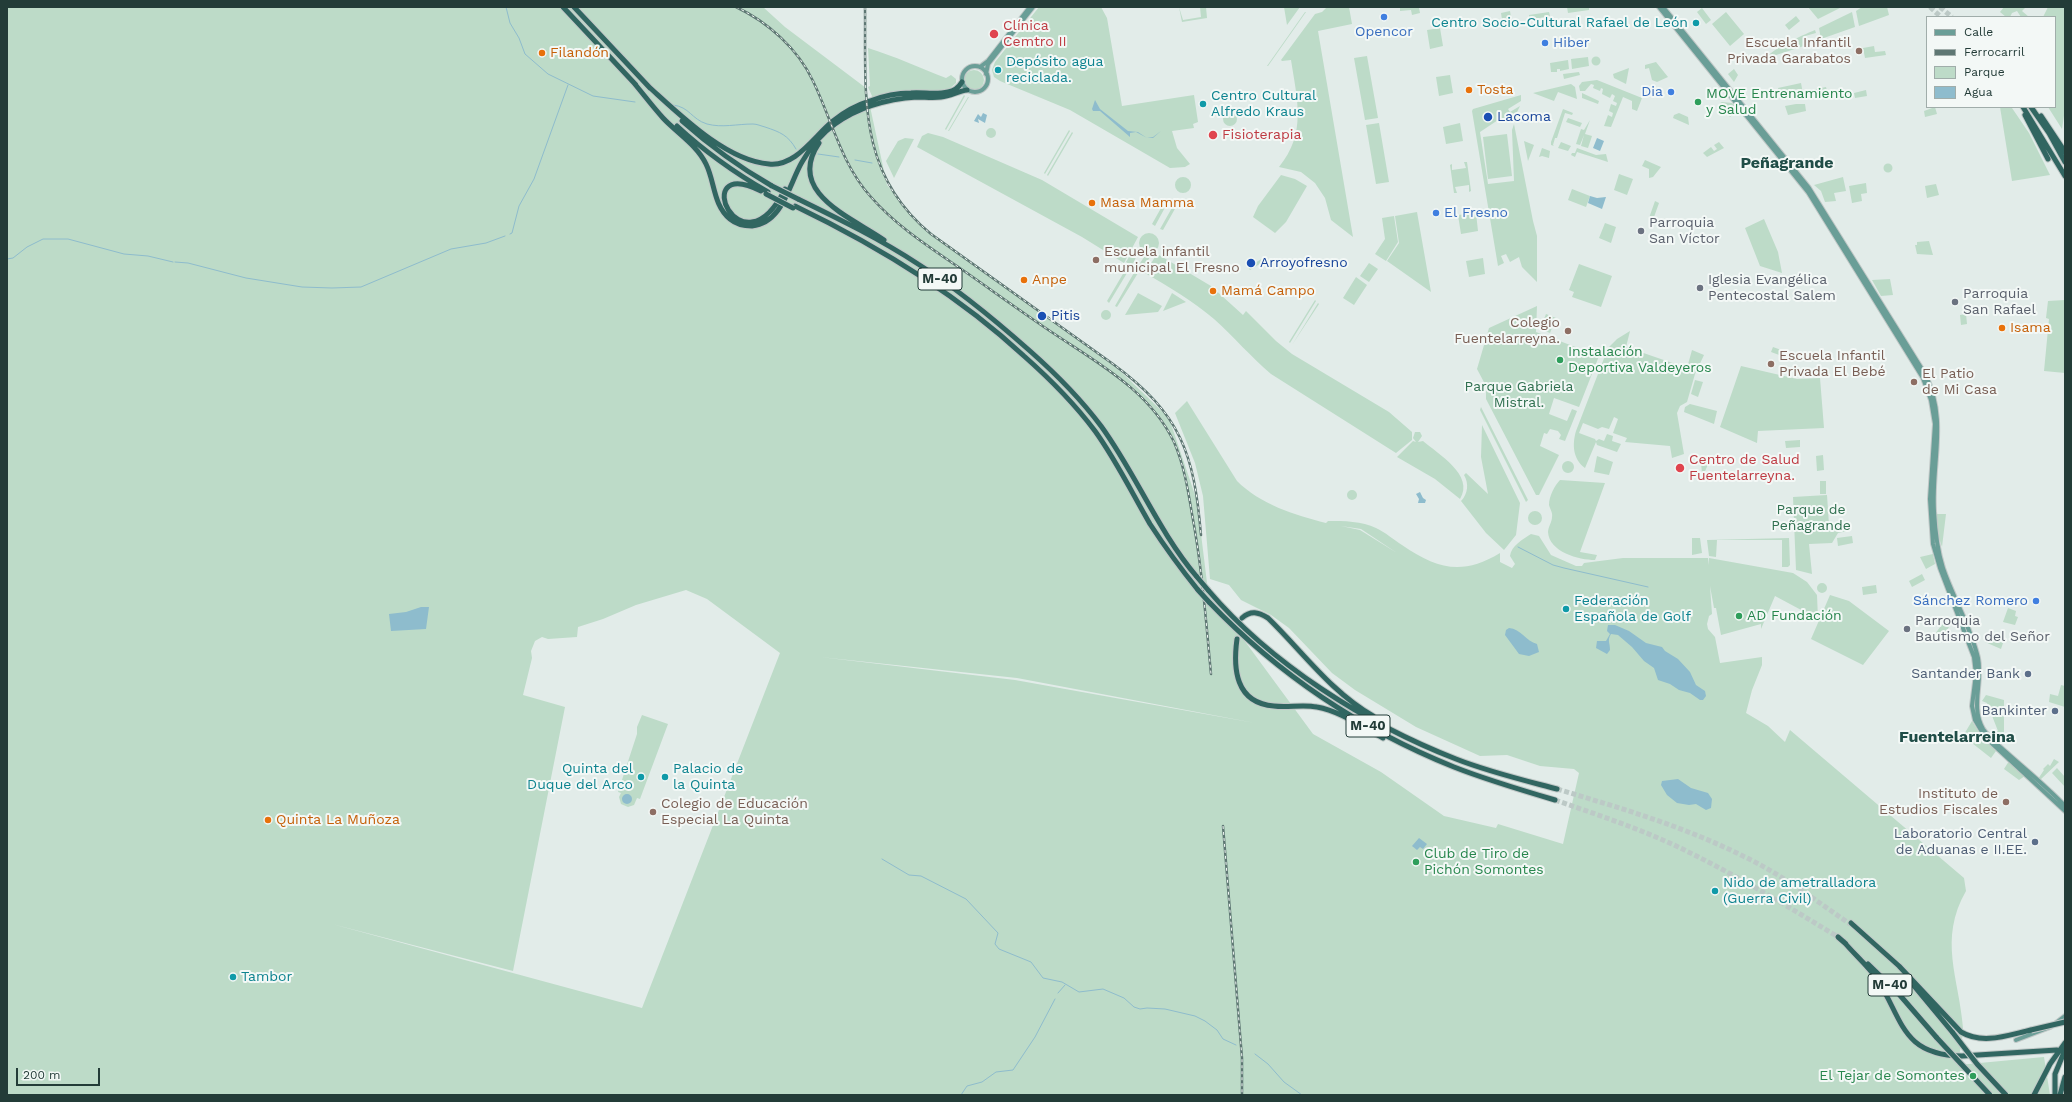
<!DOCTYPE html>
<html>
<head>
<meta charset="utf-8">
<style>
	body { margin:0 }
	#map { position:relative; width:2072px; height:1102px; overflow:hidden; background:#e2ece9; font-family:"Work Sans",sans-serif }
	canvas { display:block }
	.frame { position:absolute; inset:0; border:8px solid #233c38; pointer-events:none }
	.legend { position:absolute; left:1926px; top:16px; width:130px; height:92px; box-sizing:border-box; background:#f3f8f6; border:1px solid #a0adaa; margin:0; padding:5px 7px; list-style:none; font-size:12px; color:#233c38 }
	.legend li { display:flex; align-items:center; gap:8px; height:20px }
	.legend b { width:20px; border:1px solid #a0adaa }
	.scale { position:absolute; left:16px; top:1068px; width:84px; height:18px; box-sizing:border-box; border:2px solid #233c38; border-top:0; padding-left:5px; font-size:12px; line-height:14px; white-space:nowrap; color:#233c38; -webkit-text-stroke:3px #f3f8f6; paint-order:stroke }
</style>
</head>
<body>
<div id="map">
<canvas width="2072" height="1102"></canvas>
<div class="frame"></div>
<ul class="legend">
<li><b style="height:5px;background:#6a9e97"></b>Calle</li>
<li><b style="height:5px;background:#5e7773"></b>Ferrocarril</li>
<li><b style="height:11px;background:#bddbc8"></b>Parque</li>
<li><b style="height:11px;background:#8ebccd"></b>Agua</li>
</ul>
<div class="scale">200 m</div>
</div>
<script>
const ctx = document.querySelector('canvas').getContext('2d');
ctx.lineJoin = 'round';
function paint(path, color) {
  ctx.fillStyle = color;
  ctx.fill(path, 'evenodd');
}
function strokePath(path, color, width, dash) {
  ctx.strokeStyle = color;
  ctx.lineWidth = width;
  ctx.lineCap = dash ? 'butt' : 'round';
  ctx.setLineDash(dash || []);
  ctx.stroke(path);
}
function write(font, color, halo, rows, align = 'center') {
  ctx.font = font + ' "Work Sans",sans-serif';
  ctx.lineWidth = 4;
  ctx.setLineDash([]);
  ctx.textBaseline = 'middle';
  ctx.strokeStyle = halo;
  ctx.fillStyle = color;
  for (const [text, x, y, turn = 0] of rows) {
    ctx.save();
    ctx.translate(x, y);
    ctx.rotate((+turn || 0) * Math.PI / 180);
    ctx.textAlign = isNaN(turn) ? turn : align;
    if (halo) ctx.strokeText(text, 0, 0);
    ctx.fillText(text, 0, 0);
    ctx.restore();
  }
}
paint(new Path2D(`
	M 7,7 L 763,7 L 785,27 L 866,88 L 887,185 L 919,224 L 1113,364 L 1169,418 L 1197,501 L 1208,591 L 1313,734 L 1381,772 L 1444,816 L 1496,828 L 1498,824 L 1563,844 L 1579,773 L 1574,769 L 1540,766 L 1507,755 L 1480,756 L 1416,727 L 1355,690 L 1332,673 L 1289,628 L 1271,615 L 1241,600 L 1229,585 L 1210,579 L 1203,496 L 1195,463 L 1175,413 L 1187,401 L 1237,481 C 1260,504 1294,515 1326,523 L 1328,521 C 1344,521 1362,521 1376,528 C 1385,532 1394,540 1402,545 C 1437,569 1462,576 1500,553 L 1500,562 L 1512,568 L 1515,564 L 1510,556 C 1511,546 1523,539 1531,534 L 1539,536 L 1551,555 L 1576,566 L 1582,566 L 1584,563 L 1623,558 L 1708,558 L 1709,565 L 1709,558 L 1793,573 L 1807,582 L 1817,595 L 1818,619 L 1775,596 L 1761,629 L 1761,624 L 1721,635 L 1716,608 L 1714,608 L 1710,586 L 1712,614 L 1709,616 L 1707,624 L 1708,629 L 1715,637 L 1720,663 L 1762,657 L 1762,665 L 1752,690 L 1746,713 L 1768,726 L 1785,742 L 1790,730 L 1964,878 L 1966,891 C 1938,940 1959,977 1963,1028 C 1963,1040 1959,1053 1958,1065 L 2044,1057 L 2050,1095 L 7,1095 ZM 1341,526 L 1361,529 L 1397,553 L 1360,530 ZM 686,590 L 707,599 L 780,653 L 642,1008 L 332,924 L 513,971 L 565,707 L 523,695 L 532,658 L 531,651 L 535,641 L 542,637 L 548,639 L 577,637 L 578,627 L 603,619 L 636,605 ZM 820,657 L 1017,678 L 1255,723 L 1015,680 Z
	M 1039,7 L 1101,7 L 1107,18 L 1122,106 L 1194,95 L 1198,122 L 1193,124 L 1194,128 L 1172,131 L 1177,148 L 1190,164 L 1185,167 L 1170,168 L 1070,110 L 1000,81 L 994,77 L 992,70 L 995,62 Z
	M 1179,7 L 1183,20 L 1201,17 L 1200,7 L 1206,7 L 1207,18 L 1182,22 Z
	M 1284,7 L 1300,7 L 1287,25 Z
	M 1327,7 L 1349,7 L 1352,24 L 1318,31 L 1353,237 L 1331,220 L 1325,198 L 1315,183 L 1301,172 L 1279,167 C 1307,133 1297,99 1291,60 L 1282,61 L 1281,60 L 1315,14 L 1322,12 Z
	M 1400,7 L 1425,7 L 1419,8 L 1420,13 L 1412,15 L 1411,10 L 1400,11 Z
	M 1567,7 L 1589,7 L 1589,10 L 1568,13 Z
	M 1808,7 L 1842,7 L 1818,19 Z
	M 1862,7 L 1887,7 L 1889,15 L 1859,26 L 1856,11 Z
	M 2004,7 L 2026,7 L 2022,11 L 2029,17 L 2021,17 L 2017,11 L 2012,13 L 2010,17 L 2006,17 L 2000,12 Z
	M 2048,7 L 2065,7 L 2065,109 L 2062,129 L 2048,107 L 2055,107 L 2055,17 L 2043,17 Z
	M 1702,8 L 1711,20 L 1706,24 L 1697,12 Z
	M 1510,11 L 1512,24 L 1503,26 L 1501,13 Z
	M 1305,12 L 1306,12 L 1268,66 L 1267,66 Z
	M 1549,12 L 1550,16 L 1529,20 L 1529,15 Z
	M 1726,12 L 1744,34 L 1730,46 L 1712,24 Z
	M 1852,12 L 1855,27 L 1821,39 L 1819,28 Z
	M 1796,16 L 1800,21 L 1789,30 L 1785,25 Z
	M 1440,28 L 1443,46 L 1430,49 L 1427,30 Z
	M 1815,30 L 1816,33 L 1805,36 L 1807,45 L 1773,56 L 1771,61 L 1762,63 C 1768,50 1801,36 1815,30 Z
	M 1874,46 L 1875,52 L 1885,51 L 1886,55 L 1865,58 L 1863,48 Z
	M 868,48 C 894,56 920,68 946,78 L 951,75 L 956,79 L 956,83 L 948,90 L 899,91 L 871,98 L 872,96 L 868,87 L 870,86 Z
	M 1367,56 L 1378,118 L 1365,120 L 1354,58 Z
	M1591.5 61a4.5 4.5 0 1 1 9 0a4.5 4.5 0 1 1-9 0Z
	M 1588,57 L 1589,66 L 1572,69 L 1571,59 Z
	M 1568,60 L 1569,69 L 1560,71 L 1560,69 L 1557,69 L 1557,72 L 1551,72 L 1550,63 Z
	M 1656,62 L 1668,77 L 1657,82 L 1652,80 L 1649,68 L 1645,69 L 1645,65 Z
	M 1629,68 L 1626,84 L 1614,78 L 1613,74 Z
	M 1734,69 L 1738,75 L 1734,82 L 1728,74 Z
	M964 80a10 10 0 1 1 20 0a10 10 0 1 1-20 0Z
	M 1579,72 L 1580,75 L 1564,79 L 1563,74 Z
	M 1450,75 L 1453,93 L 1439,96 L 1436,77 Z
	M 1597,80 L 1642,98 L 1637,111 L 1632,109 L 1632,101 L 1623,97 L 1611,127 L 1604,126 L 1608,115 L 1612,117 L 1613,113 L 1609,111 L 1611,104 L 1616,106 L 1617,103 L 1613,101 L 1615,96 L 1612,94 L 1610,98 L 1602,94 L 1603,89 L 1601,88 L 1600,91 L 1593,88 L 1594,85 L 1591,84 L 1585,91 L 1580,91 L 1579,86 L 1582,82 Z
	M 1801,83 L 1804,99 L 1799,89 L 1779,92 L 1778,88 Z
	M 1571,84 L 1575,87 L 1577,99 L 1558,92 L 1554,101 L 1533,93 Z
	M 1826,87 L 1828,95 L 1813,98 L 1811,90 Z
	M 1866,90 L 1867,96 L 1855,98 L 1854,93 Z
	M 1582,93 L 1599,101 L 1598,104 L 1582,98 Z
	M 964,95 L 965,96 L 946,130 L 945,129 Z
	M 1521,95 L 1521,101 L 1508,109 L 1510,112 L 1520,106 L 1514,118 L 1510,117 L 1512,122 L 1505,123 L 1498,120 L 1480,132 L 1488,184 L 1514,181 L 1512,130 L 1514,124 L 1533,221 L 1537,236 L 1537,282 L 1522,267 L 1519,257 L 1510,262 L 1506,254 L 1501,256 L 1504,263 L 1498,266 L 1472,111 L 1473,109 Z
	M 968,97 L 969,97 L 949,131 L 948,131 Z
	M 1722,102 L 1732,103 L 1738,110 L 1730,117 L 1720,103 Z
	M 1796,104 L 1805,104 L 1806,111 L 1788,115 L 1785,106 Z
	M 1935,107 L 1937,114 L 1925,117 L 1924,111 Z
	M 2000,107 L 2012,108 L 2029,133 L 2050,175 L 2012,181 Z
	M 1563,109 L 1573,113 L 1572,115 L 1565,113 L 1557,138 L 1555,138 L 1553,145 L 1554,146 L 1551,145 L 1551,142 Z
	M1223 119a7 7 0 1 1 14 0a7 7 0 1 1-14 0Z
	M 1679,113 L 1688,117 L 1689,125 L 1673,118 L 1674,115 Z
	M 1568,118 L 1582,123 L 1580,127 L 1566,122 Z
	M 1590,120 L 1585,134 L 1592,136 L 1588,148 L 1581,146 L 1584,135 L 1580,145 L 1576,144 L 1581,129 L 1584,130 Z
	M 1379,123 L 1389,182 L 1376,184 L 1366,125 Z
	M 1460,123 L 1463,141 L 1446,144 L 1443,127 Z
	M986 133a5 5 0 1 1 10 0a5 5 0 1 1-10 0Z
	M 1069,130 L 1070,131 L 1045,174 L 1044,173 Z
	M 1072,132 L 1073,133 L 1048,176 L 1047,175 Z
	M 928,133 L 943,137 L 1042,180 L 1138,237 L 1124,263 L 1082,237 L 917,147 L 922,136 Z
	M 1507,134 L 1512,176 L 1488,179 L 1483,137 Z
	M 905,138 L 914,139 L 894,178 L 886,161 L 898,141 Z
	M 1524,141 L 1534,145 L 1528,161 Z
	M 1561,142 L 1571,146 L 1568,151 L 1558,148 Z
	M 1719,142 L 1724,148 L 1707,157 L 1703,153 L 1711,147 L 1714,151 L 1717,149 L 1714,145 Z
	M 1542,148 L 1550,151 L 1549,158 L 1542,156 L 1539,157 Z
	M 1577,148 L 1596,155 L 1606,154 L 1608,162 L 1577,152 L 1575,157 L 1571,155 L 1572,153 L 1575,153 Z
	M 1645,160 L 1661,167 L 1653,177 L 1649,178 L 1649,169 L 1642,166 Z
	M 1464,162 L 1467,162 L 1471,191 L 1469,192 L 1469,185 L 1455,187 L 1457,193 L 1454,193 L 1450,165 L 1452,164 L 1452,170 L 1466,168 Z
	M1883.5 168a4.5 4.5 0 1 1 9 0a4.5 4.5 0 1 1-9 0Z
	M 1619,174 L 1633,179 L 1627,195 L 1614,190 Z
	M 1281,175 L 1295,179 L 1307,186 L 1286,222 L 1275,233 L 1253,217 L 1258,206 Z
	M1175 185a8 8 0 1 1 16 0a8 8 0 1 1-16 0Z
	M 1843,177 L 1846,191 L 1834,193 L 1836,201 L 1825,202 L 1821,191 L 1814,185 Z
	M 1866,183 L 1867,193 L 1861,194 L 1862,201 L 1852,203 L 1849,186 Z
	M 1936,184 L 1939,195 L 1927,198 L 1925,186 Z
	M 1572,189 L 1590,196 L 1586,207 L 1568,200 Z
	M 1165,201 L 1168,202 L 1155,226 L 1152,224 Z
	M 1655,201 L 1659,203 L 1654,217 L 1651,218 L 1649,218 Z
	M 1173,206 L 1176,207 L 1163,230 L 1160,229 Z
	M 1417,212 L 1431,292 L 1387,261 L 1399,243 L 1395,216 Z
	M 1476,213 L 1478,231 L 1461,234 L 1458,215 Z
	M 1394,216 L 1398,242 L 1386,261 L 1375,254 L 1385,239 L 1382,218 Z
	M 1764,219 L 1778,252 L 1782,273 L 1760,266 L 1745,228 Z
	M 1605,223 L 1616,227 L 1611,243 L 1599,238 Z
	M1139 243a10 10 0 1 1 20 0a10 10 0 1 1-20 0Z
	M 1929,241 L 1933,255 L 1917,254 L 1915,245 L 1917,245 L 1917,242 Z
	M 1135,247 L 1137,255 L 1132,266 L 1126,262 Z
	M 1159,255 L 1211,286 L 1243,315 L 1246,311 L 1276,341 L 1292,354 L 1389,412 L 1412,432 L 1412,440 L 1396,453 L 1271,374 C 1251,357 1234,337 1214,319 C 1193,301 1169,287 1145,273 L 1155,257 Z
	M 1144,257 L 1150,257 L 1142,270 L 1137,268 Z
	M 1265,257 L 1266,260 L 1250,270 L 1248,267 Z
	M 1483,258 L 1485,274 L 1469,277 L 1466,261 Z
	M 1369,263 L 1378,269 L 1369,282 L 1360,276 Z
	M 1579,264 L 1612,276 L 1601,307 L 1572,297 L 1574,292 L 1569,290 Z
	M 1127,267 L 1130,268 L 1109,303 L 1107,301 Z
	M 1135,271 L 1138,273 L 1117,307 L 1115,306 Z
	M 1356,277 L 1367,285 L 1354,305 L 1343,298 Z
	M 1890,279 L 1893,295 L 1881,296 L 1872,280 Z
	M 1138,293 L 1162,306 L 1158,312 L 1125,315 Z
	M 1172,293 L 1186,302 L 1163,311 Z
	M 2065,293 L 2065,373 L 2044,371 L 2049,319 L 2046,318 L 2048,301 L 2065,300 Z
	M 1315,300 L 1316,301 L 1290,343 L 1289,342 Z
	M 1318,303 L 1319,304 L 1292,345 Z
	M 1537,306 L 1536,332 L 1599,356 L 1579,407 L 1554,398 L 1549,414 L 1567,421 L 1572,409 L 1577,411 L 1565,441 L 1559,439 L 1561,435 L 1558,431 L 1550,429 L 1547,434 L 1544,433 L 1540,446 L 1559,455 L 1539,495 L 1536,495 L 1486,399 L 1486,386 L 1477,369 L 1489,328 Z
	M1101 315a5 5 0 1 1 10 0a5 5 0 1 1-10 0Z
	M 1546,314 L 1556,318 L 1550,333 L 1540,329 Z
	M 1966,314 L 1967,324 L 1961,325 L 1960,315 Z
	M 1630,331 L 1626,347 L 1687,368 L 1692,350 L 1704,355 L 1695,374 L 1687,402 L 1680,406 L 1677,413 L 1684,454 L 1672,458 L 1670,446 L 1625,442 L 1627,438 L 1613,433 L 1618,419 L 1614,417 L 1609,429 L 1602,427 L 1598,429 L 1583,423 L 1579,433 L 1595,439 L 1596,441 L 1599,439 L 1604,441 L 1607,434 L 1613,436 L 1612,441 L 1621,444 L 1617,452 L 1597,445 L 1596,442 L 1585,468 C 1573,459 1572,445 1576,431 L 1608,348 L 1617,339 Z
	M 1773,347 L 1784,351 L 1782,356 L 1771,352 Z
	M 1741,366 L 1797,379 L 1820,378 L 1824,428 L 1758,431 L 1757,443 L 1720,427 Z
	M 1695,380 L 1703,382 L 1698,397 L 1691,394 Z
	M 1690,404 L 1717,411 L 1714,424 L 1684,412 L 1685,407 Z
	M 1481,407 L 1528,500 L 1526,502 L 1480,410 Z
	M 1482,425 L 1520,503 L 1516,535 L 1504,550 L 1486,533 L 1461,501 C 1468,494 1469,483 1464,475 L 1466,473 L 1488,494 L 1481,457 Z
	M 1415,432 L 1420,432 L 1422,436 L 1418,442 L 1423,441 C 1438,454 1475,475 1460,499 L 1435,479 L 1397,457 L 1413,441 L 1416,442 L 1413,438 Z
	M 1800,440 L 1800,447 L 1786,448 L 1785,441 Z
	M 1823,455 L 1824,470 L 1817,471 L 1816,456 Z
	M 1597,456 L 1613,462 L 1609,475 L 1594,472 Z
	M1562 467a6 6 0 1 1 12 0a6 6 0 1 1-12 0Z
	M 1709,462 L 1703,476 L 1698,480 L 1696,474 L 1702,473 L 1701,463 Z
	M 1560,480 L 1605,483 L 1580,552 L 1597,555 L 1595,560 C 1579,560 1549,552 1548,532 C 1548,527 1552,522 1552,517 C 1553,513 1550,509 1549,505 C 1549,496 1555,485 1560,480 Z
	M 1820,481 L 1826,481 L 1826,494 L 1820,494 Z
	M1347 495a5 5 0 1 1 10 0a5 5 0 1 1-10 0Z
	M 1827,495 L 1829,525 L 1847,531 L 1838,533 L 1832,543 L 1809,544 L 1812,574 L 1796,570 L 1793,497 Z
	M1528 518a7 7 0 1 1 14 0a7 7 0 1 1-14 0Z
	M 1936,514 L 1946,514 L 1942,547 L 1938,535 Z
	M 1852,536 L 1853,543 L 1838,546 L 1837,538 Z
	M 1692,538 L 1700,538 L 1702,553 L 1692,555 Z
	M 1789,538 L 1790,565 L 1788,567 L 1782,567 L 1782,540 L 1717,540 L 1716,557 L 1709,556 L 1707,540 Z
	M 1933,554 L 1935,564 L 1926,569 L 1920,557 Z
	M 1922,574 L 1925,580 L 1912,587 L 1909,581 Z
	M1817 588a5 5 0 1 1 10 0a5 5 0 1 1-10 0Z
	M 1876,585 L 1877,593 L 1863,595 L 1862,587 Z
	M 1830,595 L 1849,601 L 1889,631 L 1863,665 L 1811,639 Z
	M 2008,608 L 2016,611 L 2015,616 L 2018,617 L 2015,625 L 2003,622 Z
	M 1943,623 L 1949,627 L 1941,639 L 1935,634 Z
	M 1988,636 L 2003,643 L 2001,649 L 1985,642 Z
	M 2061,685 L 2065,686 L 2065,707 L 2049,702 L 2050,694 L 2058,696 Z
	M 1986,695 L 2004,700 L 2004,737 L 1998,743 L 1991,735 L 1998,731 L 1987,703 L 1982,701 Z
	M 642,715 L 668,724 L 640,799 L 637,798 L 634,805 L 628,807 L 621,804 L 619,797 L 621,793 L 618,792 L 619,789 L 637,734 L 637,727 Z
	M 1972,721 L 1982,737 L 1996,751 L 1991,758 L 1963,736 Z
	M 2054,759 L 2059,762 L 2040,780 L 2038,779 L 2044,770 L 2043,769 L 2048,764 L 2050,766 Z
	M 2009,761 L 2025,776 L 2019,780 L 2004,769 Z
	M 2057,768 L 2065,777 L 2065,787 L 2052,773 Z`), '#bddbc8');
paint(new Path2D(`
	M 1095,100 L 1100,109 L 1128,131 L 1138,132 L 1147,138 L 1153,137 L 1161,131 L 1153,138 L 1147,138 L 1136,132 L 1130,133 L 1130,137 L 1100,111 L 1093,111 L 1092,109 Z
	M 978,114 L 981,117 L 983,113 L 987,115 L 985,123 L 978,119 L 979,123 L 974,121 Z
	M 1597,138 L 1604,141 L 1600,151 L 1593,148 Z
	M 1590,196 L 1597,198 L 1606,197 L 1602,209 L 1588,203 Z
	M 1420,492 L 1423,498 L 1426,500 L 1425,503 L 1418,503 L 1419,499 L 1416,494 Z
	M 421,607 L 429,607 L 426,629 L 391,631 L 389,614 L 406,612 Z
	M 1608,625 L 1615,625 L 1629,631 L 1646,643 L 1662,647 L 1665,651 L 1678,659 L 1690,672 L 1696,685 L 1705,691 L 1706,696 L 1703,700 L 1700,700 L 1690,693 L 1679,690 L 1670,684 L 1658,680 L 1654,668 L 1644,661 L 1632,647 L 1618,635 L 1611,634 C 1607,641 1610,642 1610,650 L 1607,654 L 1596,648 L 1597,641 L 1606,641 L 1610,634 L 1607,631 Z
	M 1509,628 C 1521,629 1526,641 1537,644 L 1539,652 L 1529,656 L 1519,654 L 1505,635 L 1506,630 Z
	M 1678,779 L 1691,788 L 1708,793 L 1712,799 L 1711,808 L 1706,810 L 1696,804 L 1689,805 L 1677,803 L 1667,795 L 1661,785 L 1662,781 Z
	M622 799a5 5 0 1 1 10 0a5 5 0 1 1-10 0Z
	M 1419,838 L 1427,844 L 1423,849 L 1420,847 L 1417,850 L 1412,846 Z`), '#8ebccd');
strokePath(new Path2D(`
	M 506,7 L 510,23 L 519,38 L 525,54 L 548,74 L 593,96 L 635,102
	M 673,105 C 690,107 691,119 707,124 C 722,128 737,124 753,124 C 757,124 761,126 765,127 C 780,132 788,135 796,149
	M 818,154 L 839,157
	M 855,160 L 872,163
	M 510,234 L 512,233 L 519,206 L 534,179 L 568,85
	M 7,259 L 13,258 L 27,247 L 43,239 L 68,239 L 124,254 L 148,256 L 173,262
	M 175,262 L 188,263 L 246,278 L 302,287 L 332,288 L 361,287 L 451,249 L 486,243 L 505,236
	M 1518,547 L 1553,565 L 1564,568 L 1648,587
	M 882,859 L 909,875 L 921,876 L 966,899 L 998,933 L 995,944 L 999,949 L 1031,962 L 1043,978 L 1062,982 L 1079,992 L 1103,989 L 1124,998 L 1134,1007 L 1140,1009 L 1147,1008 L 1165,1009 L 1195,1016 L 1205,1021 L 1217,1030 L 1223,1039 L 1236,1045
	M 1058,993 L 1065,985
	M 1255,1054 L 1268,1064 L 1284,1082 L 1302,1095
	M 961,1095 L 967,1086 L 982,1082 L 996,1072 L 1013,1070 L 1035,1037 L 1055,999`), '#8ebccd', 1);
strokePath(new Path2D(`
	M 1930,7 L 1941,17
	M 1940,7 L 1952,17
	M 1557,789 C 1620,808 1683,826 1743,856 C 1781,874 1815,900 1850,924
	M 1555,800 C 1595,814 1635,827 1674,845 C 1731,872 1784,904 1838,937`), '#bcc9c6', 5, [5, 2.5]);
const major = new Path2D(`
	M 1659,7 L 1808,192 L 1923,378 L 1931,400 L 1935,424 L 1930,499 L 1933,544 L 1940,568 L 1974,657 L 1976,674 L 1972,706 L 1975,720 L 1985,737 L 2065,811
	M 1663,7 L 1809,188 L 1925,374 C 1948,421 1931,462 1934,511 C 1935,530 1937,549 1943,568 C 1953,598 1971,627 1978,658 C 1983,683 1970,706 1983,729 C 1989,738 1999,746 2007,753 C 2026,770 2047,787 2065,806
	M962 79a13 13 0 1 1 26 0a13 13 0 1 1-26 0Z
	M 980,67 L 988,61 L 1030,7
	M 986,74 L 988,64 L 1033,7
	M 2056,1023 L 2065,1016
	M 2016,1040 L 2050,1027`);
const highway = new Path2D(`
	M 563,7 L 636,85
	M 574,7 L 650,88
	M 634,83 C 644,95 653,107 663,118 C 677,133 697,145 706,164 C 715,182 713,205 730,219 C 736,224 744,226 752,226 C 783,223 789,184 802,162 C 810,148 821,134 835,124 C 860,106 887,99 917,97 C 925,97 933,98 941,97 C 951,96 958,91 967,90
	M 648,86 C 679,114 726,161 769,164 C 796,167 814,136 833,121 C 843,113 857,105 870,101 C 883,96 897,93 911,93 C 923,92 936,95 948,92 C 954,91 959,87 962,82
	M 2023,107 L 2065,176
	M 2031,107 L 2049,133 L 2065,162
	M 2025,115 L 2048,159
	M 2041,116 L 2065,152
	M 682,121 C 710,146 739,167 772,186
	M 677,126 C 705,152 735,173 768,192
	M 819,143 C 785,193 853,218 884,240
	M 761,191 C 687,154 740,279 785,189
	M 798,199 C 839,219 880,239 918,264 C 958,289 995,320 1030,351 C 1056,374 1080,398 1101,426 C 1136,474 1158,531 1197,577
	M 795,206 C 878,246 956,293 1024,356 C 1050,379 1074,403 1095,431 C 1116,460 1132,493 1150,524 C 1165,547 1181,569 1198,590
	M 1208,590 C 1271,664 1366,724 1456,759 C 1489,772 1523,780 1557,789
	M 1209,602 C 1278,674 1362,730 1454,767 C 1487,780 1521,790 1555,800
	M 1242,618 C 1251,610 1258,612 1268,618 C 1303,652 1330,691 1373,716
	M 1237,639 C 1233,668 1235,703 1274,706 C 1288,708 1302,704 1317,707 C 1340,711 1362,727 1383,738
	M 1851,923 L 1899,966 L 1961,1032 C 1983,1045 2008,1035 2031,1030
	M 1838,937 L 1846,944
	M 1844,942 C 1854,954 1868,966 1877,979 C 1903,1019 1901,1055 1962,1056 L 2057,1050
	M 1868,964 L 1898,993 L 1937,1038
	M 1914,986 L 1953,1033
	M 2034,1095 L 2050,1064 L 2065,1043
	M 2055,1095 L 2055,1074 L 2065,1050
	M 2060,1095 L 2065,1077`);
strokePath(major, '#c1c8c7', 6);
strokePath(highway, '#c1c8c7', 7);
strokePath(major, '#6a9e97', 4);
strokePath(highway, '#316661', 5);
const rail = new Path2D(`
	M 736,7 C 768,22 798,49 813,81 C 832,120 841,164 871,197 C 898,228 934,250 967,273 C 997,294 1026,315 1056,335 C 1101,365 1150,392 1174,442 C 1184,465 1188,490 1192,514 C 1202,567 1206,621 1211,674
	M 865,7 C 866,95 856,172 931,234 L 1113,364 C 1181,414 1194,453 1201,535
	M 1223,826 L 1242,1058 L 1242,1095`);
strokePath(rail, '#5e7773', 2.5);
strokePath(rail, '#f3f8f6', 1, [3]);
const highwayBridge = new Path2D(`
	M 772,186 L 798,199
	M 766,194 L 793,208
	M 1197,577 L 1208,590
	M 1198,590 L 1209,602
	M 2031,1030 L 2065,1022
	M 1953,1033 L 1977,1064 L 2006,1095
	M 1937,1038 L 1990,1095`);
strokePath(highwayBridge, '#c1c8c7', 7, []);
strokePath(highwayBridge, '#316661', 5);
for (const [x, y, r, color] of [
	[1384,17,4,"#3f7fe0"],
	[1696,23,4,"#0f9aa8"],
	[994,34,5,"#e0444e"],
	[1545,43,4,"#3f7fe0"],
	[1859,51,4,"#8d6e63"],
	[542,53,4,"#e8710a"],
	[998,70,4,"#0f9aa8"],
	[1469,90,4,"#e8710a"],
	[1671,92,4,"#3f7fe0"],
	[1698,102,4,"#2e9e5b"],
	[1203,104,4,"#0f9aa8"],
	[1488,117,5,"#1a4fb4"],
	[1213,135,5,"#e0444e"],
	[1092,203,4,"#e8710a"],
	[1436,213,4,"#3f7fe0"],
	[1641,231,4,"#6b7280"],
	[1096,260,4,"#8d6e63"],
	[1251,263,5,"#1a4fb4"],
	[1024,280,4,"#e8710a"],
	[1700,288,4,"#6b7280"],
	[1213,291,4,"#e8710a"],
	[1955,302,4,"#6b7280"],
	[1042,316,5,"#1a4fb4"],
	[2002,328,4,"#e8710a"],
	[1568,331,4,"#8d6e63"],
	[1560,360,4,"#2e9e5b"],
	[1771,364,4,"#8d6e63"],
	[1914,382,4,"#8d6e63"],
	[1680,468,5,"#e0444e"],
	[2036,601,4,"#3f7fe0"],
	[1566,609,4,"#0f9aa8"],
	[1739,616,4,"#2e9e5b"],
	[1907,629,4,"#6b7280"],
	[2028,674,4,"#5c6f8a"],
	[2055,711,4,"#5c6f8a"],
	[641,777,4,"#0f9aa8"],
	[665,777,4,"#0f9aa8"],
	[2006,802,4,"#8d6e63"],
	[653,812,4,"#8d6e63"],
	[268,820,4,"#e8710a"],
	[2035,842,4,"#5c6f8a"],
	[1416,862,4,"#2e9e5b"],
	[1715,891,4,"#0f9aa8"],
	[233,977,4,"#0f9aa8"],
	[1973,1076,4,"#2e9e5b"]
]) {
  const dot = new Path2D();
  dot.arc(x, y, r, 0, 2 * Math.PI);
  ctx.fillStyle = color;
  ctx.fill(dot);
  strokePath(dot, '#f3f8f6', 1.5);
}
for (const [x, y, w] of [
	[940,279,44],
	[1368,726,44],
	[1890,985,44]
]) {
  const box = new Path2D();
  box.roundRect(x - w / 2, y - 11, w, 22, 3);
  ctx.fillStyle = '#f3f8f6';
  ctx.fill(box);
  strokePath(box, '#233c38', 1);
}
write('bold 13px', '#233c38', null, [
	["M-40",940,279],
	["M-40",1368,726],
	["M-40",1890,985]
]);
write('14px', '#0d838f', '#f3f8f6', [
	["Centro Socio-Cultural Rafael de León",1688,23,"right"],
	["Depósito agua",1006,62],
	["reciclada.",1006,78],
	["Centro Cultural",1211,96],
	["Alfredo Kraus",1211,112],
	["Federación",1574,601],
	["Española de Golf",1574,617],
	["Quinta del",633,769,"right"],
	["Duque del Arco",633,785,"right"],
	["Palacio de",673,769],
	["la Quinta",673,785],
	["Nido de ametralladora",1723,883],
	["(Guerra Civil)",1723,899],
	["Tambor",241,977]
], 'left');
write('14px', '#be3a42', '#f3f8f6', [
	["Clínica",1003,26],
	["Cemtro II",1003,42],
	["Fisioterapia",1222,135],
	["Centro de Salud",1689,460],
	["Fuentelarreyna.",1689,476]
], 'left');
write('14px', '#366cbe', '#f3f8f6', [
	["Opencor",1384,32,"center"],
	["Hiber",1553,43],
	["Dia",1663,92,"right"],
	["El Fresno",1444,213],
	["Sánchez Romero",2028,601,"right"]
], 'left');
write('14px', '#785e54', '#f3f8f6', [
	["Escuela Infantil",1851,43,"right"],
	["Privada Garabatos",1851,59,"right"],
	["Escuela infantil",1104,252],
	["municipal El Fresno",1104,268],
	["Colegio",1560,323,"right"],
	["Fuentelarreyna.",1560,339,"right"],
	["Escuela Infantil",1779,356],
	["Privada El Bebé",1779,372],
	["El Patio",1922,374],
	["de Mi Casa",1922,390],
	["Instituto de",1998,794,"right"],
	["Estudios Fiscales",1998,810,"right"],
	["Colegio de Educación",661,804],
	["Especial La Quinta",661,820]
], 'left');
write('14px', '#c56008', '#f3f8f6', [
	["Filandón",550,53],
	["Tosta",1477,90],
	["Masa Mamma",1100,203],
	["Anpe",1032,280],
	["Mamá Campo",1221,291],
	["Isama",2010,328],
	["Quinta La Muñoza",276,820]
], 'left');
write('14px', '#27864d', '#f3f8f6', [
	["MOVE Entrenamiento",1706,94],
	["y Salud",1706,110],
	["Instalación",1568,352],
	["Deportiva Valdeyeros",1568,368],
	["AD Fundación",1747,616],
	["Club de Tiro de",1424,854],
	["Pichón Somontes",1424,870],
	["El Tejar de Somontes",1965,1076,"right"]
], 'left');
write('14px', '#164399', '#f3f8f6', [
	["Lacoma",1497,117],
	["Arroyofresno",1260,263],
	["Pitis",1051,316]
], 'left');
write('14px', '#5b616d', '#f3f8f6', [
	["Parroquia",1649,223],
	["San Víctor",1649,239],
	["Iglesia Evangélica",1708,280],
	["Pentecostal Salem",1708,296],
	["Parroquia",1963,294],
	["San Rafael",1963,310],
	["Parroquia",1915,621],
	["Bautismo del Señor",1915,637]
], 'left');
write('14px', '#307050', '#f3f8f6', [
	["Parque Gabriela",1519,387],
	["Mistral.",1519,403],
	["Parque de",1811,510],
	["Peñagrande",1811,526]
]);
write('14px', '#4e5e75', '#f3f8f6', [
	["Santander Bank",2020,674],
	["Bankinter",2047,711],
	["Laboratorio Central",2027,834],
	["de Aduanas e II.EE.",2027,850]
], 'right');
write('bold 16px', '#204d47', '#f3f8f6', [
	["Peñagrande",1787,163],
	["Fuentelarreina",1957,737]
]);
</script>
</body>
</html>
